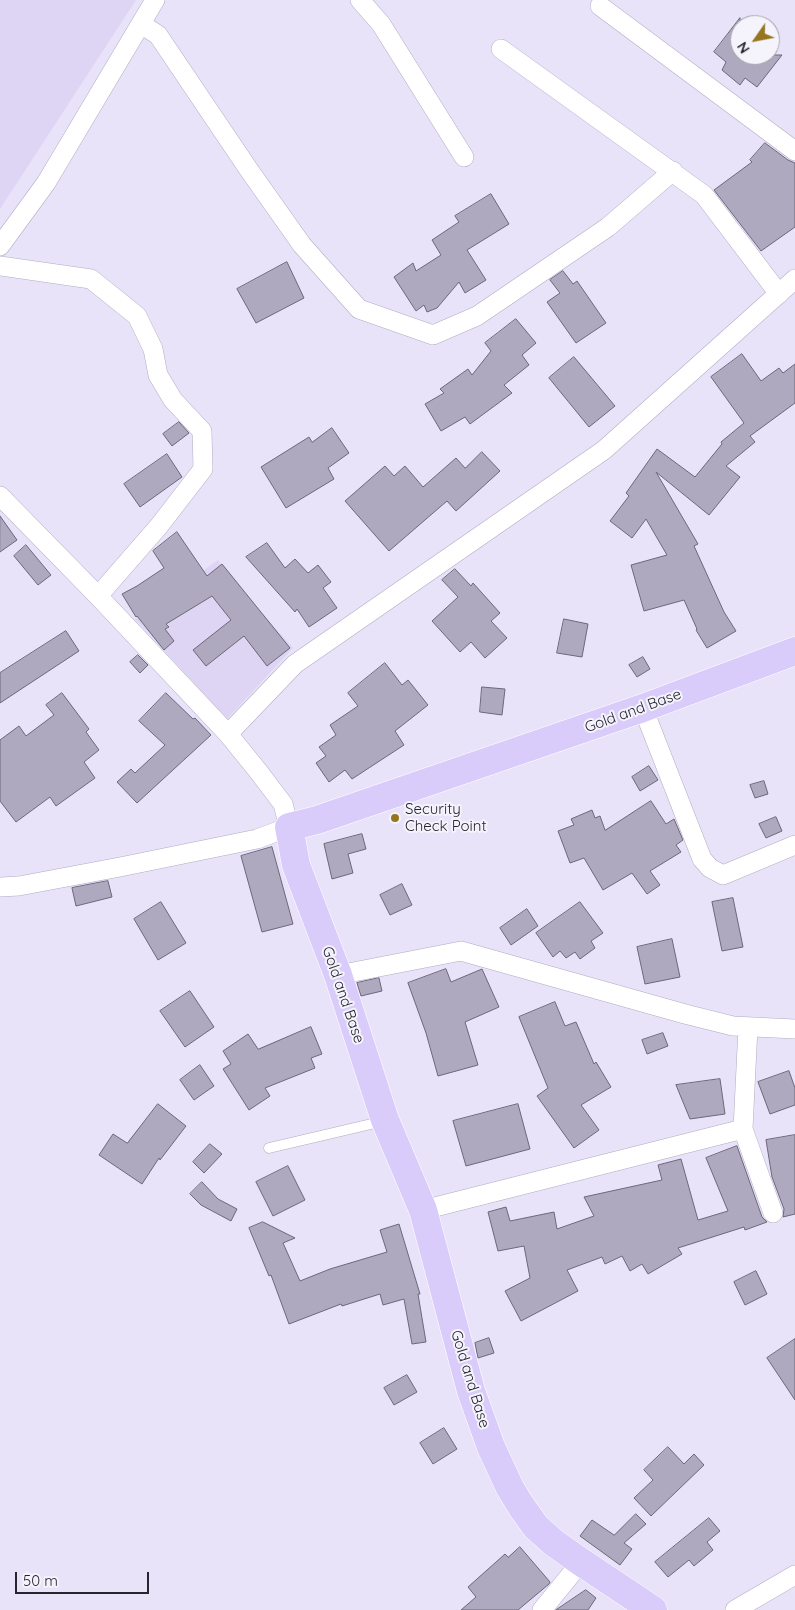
<!DOCTYPE html>
<html>
<head>
<meta charset="utf-8">
<style>
	body { margin:0 }
	#map { position:relative; width:795px; height:1610px; overflow:hidden; background:#e9e3fa; font-family:Quicksand,sans-serif }
	canvas { display:block }
	.north { position:absolute; left:730px; top:15px; width:50px; height:50px; box-sizing:border-box; background:#f5f3fc; border:1px solid #a2a0a9; border-radius:50%; rotate:237deg; font-size:14px; font-weight:700; line-height:20px; text-align:center; color:#26242c }
	.north::after { content:''; display:block; margin:auto; width:18px; height:22px; background:#95761e; clip-path:polygon(50% 0,100% 100%,50% 72%,0 100%) }
	.scale { position:absolute; left:15px; top:1572px; width:134px; height:22px; box-sizing:border-box; border:2px solid #26242c; border-top:0; padding-left:6px; font-size:15px; line-height:18px; white-space:nowrap; color:#26242c; -webkit-text-stroke:4px #f5f3fc; paint-order:stroke }
</style>
</head>
<body>
<div id="map">
<canvas width="795" height="1610"></canvas>
<div class="north">N</div>
<div class="scale">50 m</div>
</div>
<script>
const ctx = document.querySelector('canvas').getContext('2d');
ctx.lineJoin = 'round';
function paint(path, color) {
  ctx.fillStyle = color;
  ctx.fill(path, 'evenodd');
}
function strokePath(path, color, width, dash) {
  ctx.strokeStyle = color;
  ctx.lineWidth = width;
  ctx.lineCap = dash ? 'butt' : 'round';
  ctx.setLineDash(dash || []);
  ctx.stroke(path);
}
function write(font, color, halo, rows, align = 'center') {
  ctx.font = font + ' Quicksand,sans-serif';
  ctx.lineWidth = 4;
  ctx.setLineDash([]);
  ctx.textBaseline = 'middle';
  ctx.strokeStyle = halo;
  ctx.fillStyle = color;
  for (const [text, x, y, turn = 0] of rows) {
    ctx.save();
    ctx.translate(x, y);
    ctx.rotate((+turn || 0) * Math.PI / 180);
    ctx.textAlign = isNaN(turn) ? turn : align;
    if (halo) ctx.strokeText(text, 0, 0);
    ctx.fillText(text, 0, 0);
    ctx.restore();
  }
}
paint(new Path2D(`
	M 0,0 L 136,0 L 0,209 Z
	M 218,560 L 226,572 L 293,648 L 227,719 L 135,619 Z`), '#ddd5f3');
const building = new Path2D(`
	M 740,18 L 740,55 L 782,55 L 757,87 L 745,78 L 740,85 L 722,70 L 726,62 L 714,52 Z
	M 765,143 L 788,160 L 795,163 L 795,227 L 761,251 L 714,190 L 752,162 L 750,160 Z
	M 491,194 L 509,224 L 467,250 L 486,280 L 465,293 L 459,282 L 437,308 L 427,312 L 424,305 L 416,311 L 394,277 L 413,263 L 416,271 L 441,255 L 432,240 L 459,222 L 455,216 Z
	M 287,262 L 304,298 L 256,323 L 237,289 Z
	M 563,271 L 573,284 L 577,281 L 606,323 L 576,343 L 547,302 L 560,293 L 550,280 Z
	M 516,319 L 536,343 L 522,355 L 529,365 L 504,385 L 512,393 L 470,424 L 465,417 L 441,431 L 425,404 L 444,393 L 440,389 L 468,369 L 472,375 L 491,351 L 485,343 Z
	M 742,354 L 761,381 L 779,368 L 783,373 L 795,364 L 795,403 L 750,436 L 755,442 L 726,466 L 740,477 L 709,515 L 656,472 L 698,544 L 694,546 L 724,612 L 736,631 L 707,648 L 696,630 L 697,629 L 684,600 L 644,611 L 631,565 L 667,555 L 646,519 L 632,538 L 610,521 L 629,496 L 626,493 L 657,449 L 695,477 L 722,444 L 721,442 L 744,423 L 711,377 Z
	M 574,357 L 615,406 L 589,427 L 549,378 Z
	M 179,422 L 189,433 L 172,446 L 163,434 Z
	M 332,428 L 349,453 L 328,468 L 334,479 L 286,508 L 261,467 L 309,437 L 312,442 Z
	M 482,452 L 500,471 L 456,511 L 447,501 L 389,551 L 345,501 L 385,466 L 394,476 L 405,466 L 423,487 L 456,458 L 465,468 Z
	M 167,454 L 182,477 L 140,507 L 124,484 Z
	M 0,516 L 17,540 L 0,552 Z
	M 177,532 L 207,576 L 222,564 L 290,648 L 267,666 L 244,636 L 206,666 L 193,650 L 231,620 L 212,596 L 166,624 L 169,627 L 165,629 L 174,641 L 164,650 L 137,616 L 136,617 L 122,594 L 137,586 L 164,568 L 153,551 Z
	M 267,543 L 285,568 L 295,559 L 308,573 L 318,565 L 331,582 L 323,588 L 337,608 L 309,627 L 297,609 L 295,612 L 246,557 Z
	M 26,545 L 51,575 L 38,585 L 14,556 Z
	M 455,569 L 471,586 L 473,583 L 500,613 L 491,621 L 507,638 L 485,658 L 471,642 L 460,652 L 432,621 L 458,597 L 442,580 Z
	M 564,619 L 588,624 L 582,657 L 557,653 Z
	M 66,631 L 79,651 L 0,703 L 0,673 Z
	M 138,655 L 148,665 L 140,673 L 130,662 Z
	M 643,657 L 650,669 L 637,677 L 629,665 Z
	M 385,663 L 402,685 L 408,680 L 428,705 L 395,731 L 404,745 L 352,779 L 345,770 L 329,782 L 316,763 L 326,756 L 319,747 L 336,735 L 330,725 L 358,706 L 348,693 Z
	M 482,687 L 505,689 L 502,715 L 480,712 Z
	M 62,693 L 89,729 L 86,732 L 99,750 L 84,762 L 95,778 L 56,806 L 50,797 L 16,822 L 0,801 L 0,740 L 19,726 L 26,736 L 54,715 L 46,705 Z
	M 166,693 L 193,719 L 195,718 L 211,735 L 137,803 L 117,782 L 131,769 L 135,773 L 165,745 L 139,721 Z
	M 649,766 L 658,780 L 640,791 L 632,777 Z
	M 764,781 L 768,794 L 755,798 L 750,785 Z
	M 651,801 L 666,824 L 674,819 L 683,840 L 676,845 L 681,852 L 650,871 L 660,885 L 647,894 L 632,873 L 603,890 L 584,858 L 570,863 L 558,831 L 574,825 L 571,819 L 592,810 L 595,818 L 600,816 L 605,830 Z
	M 776,817 L 782,831 L 766,838 L 759,824 Z
	M 362,834 L 366,849 L 348,854 L 353,873 L 332,879 L 324,844 Z
	M 272,847 L 293,924 L 262,932 L 241,856 Z
	M 108,881 L 112,897 L 76,906 L 72,888 Z
	M 402,884 L 412,905 L 390,915 L 380,895 Z
	M 733,898 L 743,947 L 722,951 L 712,902 Z
	M 161,902 L 186,943 L 158,960 L 134,919 Z
	M 580,902 L 603,933 L 591,941 L 595,948 L 580,959 L 575,952 L 566,958 L 560,951 L 553,957 L 536,933 Z
	M 527,909 L 538,926 L 511,945 L 500,928 Z
	M 672,939 L 680,977 L 645,984 L 637,947 Z
	M 446,969 L 451,982 L 482,969 L 499,1007 L 465,1022 L 478,1065 L 438,1076 L 426,1033 L 408,983 Z
	M 379,978 L 382,991 L 361,996 L 357,983 Z
	M 190,991 L 214,1027 L 185,1047 L 160,1011 Z
	M 555,1002 L 565,1026 L 576,1022 L 594,1064 L 596,1062 L 611,1087 L 581,1105 L 599,1130 L 574,1148 L 537,1096 L 548,1088 L 519,1017 Z
	M 311,1027 L 322,1054 L 311,1058 L 315,1068 L 265,1088 L 270,1096 L 249,1110 L 223,1069 L 231,1064 L 223,1051 L 248,1034 L 258,1049 Z
	M 663,1033 L 668,1046 L 647,1054 L 642,1040 Z
	M 200,1065 L 214,1086 L 194,1100 L 180,1080 Z
	M 789,1071 L 795,1088 L 795,1105 L 770,1114 L 758,1082 Z
	M 720,1079 L 725,1114 L 690,1119 L 676,1085 Z
	M 158,1104 L 186,1126 L 160,1160 L 159,1158 L 142,1184 L 99,1155 L 113,1134 L 127,1143 Z
	M 518,1104 L 530,1149 L 466,1166 L 453,1121 Z
	M 795,1135 L 795,1214 L 783,1217 L 784,1209 L 772,1177 L 766,1140 Z
	M 210,1144 L 222,1154 L 204,1173 L 193,1162 Z
	M 737,1146 L 762,1217 L 767,1222 L 745,1230 L 744,1227 L 678,1248 L 682,1254 L 648,1274 L 642,1264 L 630,1271 L 622,1256 L 605,1264 L 602,1257 L 567,1270 L 578,1291 L 521,1321 L 505,1291 L 530,1278 L 524,1246 L 498,1251 L 488,1212 L 506,1207 L 510,1221 L 554,1212 L 557,1229 L 594,1216 L 584,1197 L 662,1180 L 658,1165 L 681,1159 L 698,1220 L 728,1211 L 706,1158 Z
	M 288,1166 L 305,1200 L 273,1216 L 256,1182 Z
	M 202,1182 L 218,1199 L 237,1209 L 231,1221 L 201,1205 L 190,1194 Z
	M 263,1222 L 295,1238 L 283,1243 L 300,1281 L 330,1269 L 387,1252 L 380,1230 L 399,1224 L 420,1294 L 418,1294 L 426,1342 L 412,1344 L 404,1299 L 383,1305 L 380,1294 L 342,1306 L 341,1304 L 289,1324 L 271,1275 L 269,1276 L 249,1228 Z
	M 756,1271 L 767,1294 L 745,1305 L 734,1282 Z
	M 489,1338 L 494,1353 L 478,1358 L 475,1343 Z
	M 795,1339 L 795,1400 L 767,1358 Z
	M 407,1375 L 417,1392 L 394,1405 L 384,1388 Z
	M 444,1428 L 457,1449 L 433,1464 L 420,1443 Z
	M 668,1447 L 684,1464 L 694,1454 L 704,1465 L 651,1516 L 634,1498 L 653,1480 L 644,1470 Z
	M 636,1514 L 646,1524 L 624,1543 L 632,1549 L 620,1565 L 580,1536 L 592,1520 L 614,1535 Z
	M 709,1518 L 720,1531 L 707,1542 L 713,1550 L 694,1566 L 689,1560 L 668,1577 L 655,1562 Z
	M 520,1547 L 550,1582 L 549,1584 L 518,1610 L 461,1610 L 476,1597 L 468,1587 L 505,1554 L 508,1557 Z
	M 586,1590 L 596,1598 L 588,1610 L 556,1610 Z`);
paint(building, '#aea9be');
strokePath(building, '#6c677b', 1);
const lane = new Path2D(`
	M 269,1148 L 384,1121`);
const street = new Path2D(`
	M 360,0 L 381,24 L 464,157
	M 600,6 L 795,151
	M 141,24 L 158,35 L 249,170 L 302,245 L 359,309 L 433,335 L 477,316 L 608,227 L 673,171
	M 501,49 L 704,195 L 779,294
	M 0,246 L 46,183 L 155,0
	M 0,266 L 91,279 L 137,316 L 153,349 L 158,375 L 173,400 L 202,431 L 203,469 L 159,526 L 98,596
	M 0,496 L 98,596 L 228,734 L 258,771 L 283,804 L 289,827 L 257,839 L 120,867 L 19,886 L 0,887
	M 643,708 L 702,859 L 710,868 L 723,875 L 795,845
	M 228,734 L 295,664 L 604,450 L 795,279
	M 338,975 L 461,951 L 685,1014 L 733,1026 L 795,1029
	M 748,1027 L 743,1129 L 773,1213
	M 423,1210 L 743,1129
	M 542,1610 L 581,1562
	M 735,1610 L 795,1575`);
const primary = new Path2D(`
	M 653,1610 L 581,1562 L 554,1543 L 536,1527 L 521,1506 L 510,1488 L 491,1447 L 471,1391 L 423,1210 L 385,1120 L 338,975 L 296,865 L 289,827 L 317,820 L 643,708 L 795,651`);
strokePath(lane, '#b1abc1', 11);
strokePath(street, '#b1abc1', 20);
strokePath(primary, '#fff', 29);
strokePath(lane, '#fff', 10);
strokePath(street, '#fff', 19);
strokePath(primary, '#daccfa', 28);
for (const [x, y, r, color] of [
	[395,818,5,"#95761e"]
]) {
  const dot = new Path2D();
  dot.arc(x, y, r, 0, 2 * Math.PI);
  ctx.fillStyle = color;
  ctx.fill(dot);
  strokePath(dot, '#f5f3fc', 2);
}
write('15px', '#26242c', '#f5f3fc', [
	["Gold and Base",633,711,-20],
	["Gold and Base",343,995,71],
	["Gold and Base",470,1379,73]
]);
write('15px', '#26242c', '#f5f3fc', [
	["Security",405,809],
	["Check Point",405,826]
], 'left');
</script>
</body>
</html>
